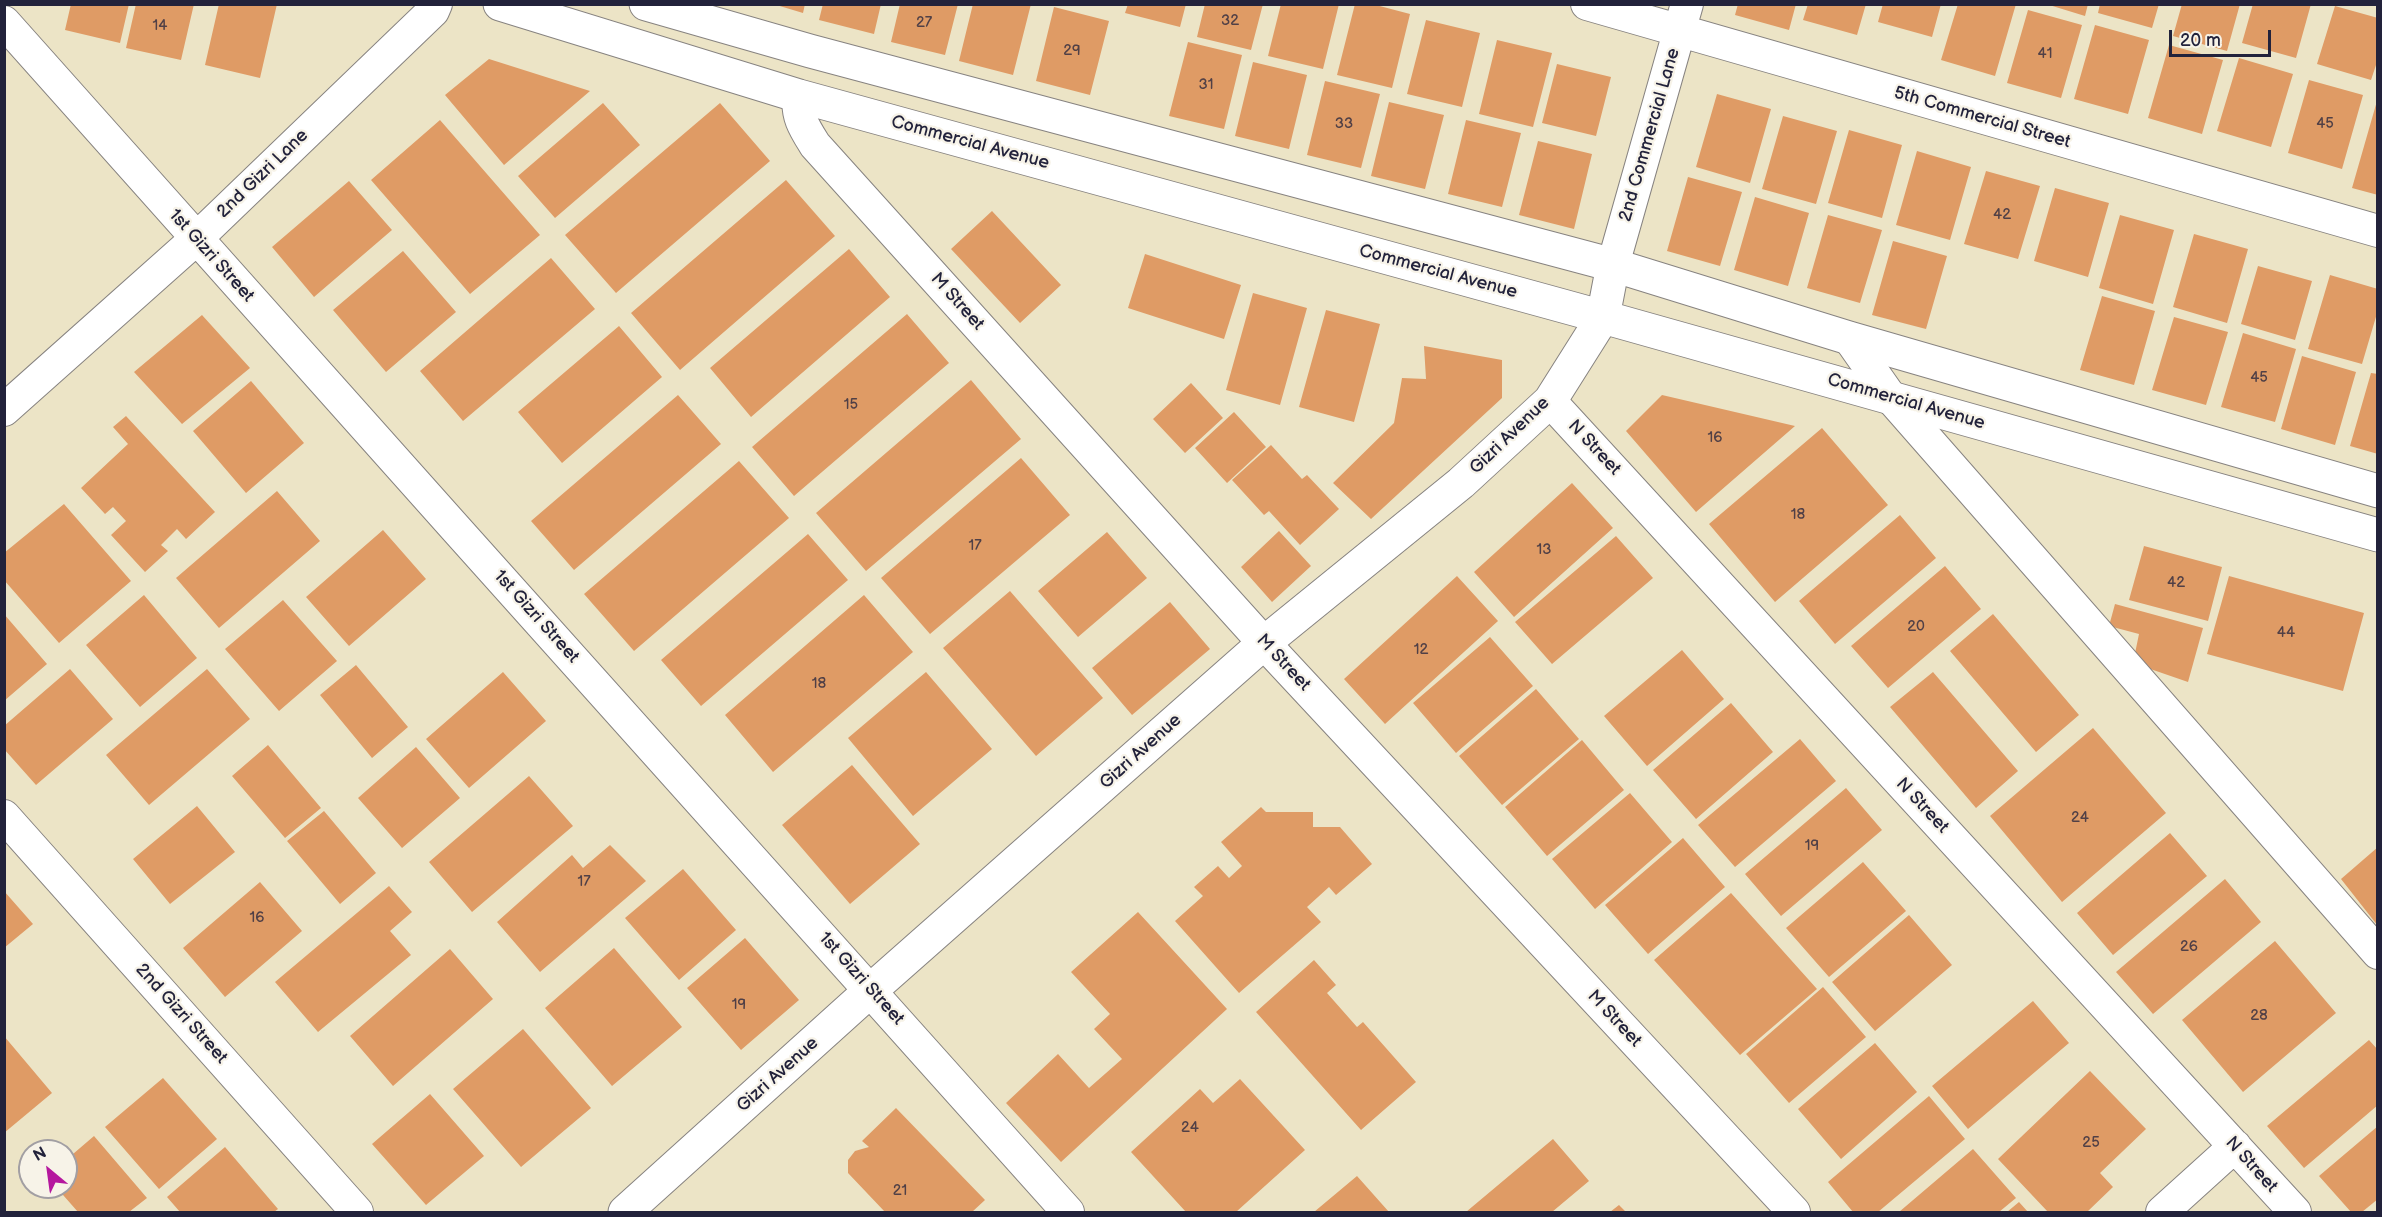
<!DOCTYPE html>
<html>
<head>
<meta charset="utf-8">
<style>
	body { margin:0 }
	#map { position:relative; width:2382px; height:1217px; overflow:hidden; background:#ece4c6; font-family:"Balsamiq Sans",sans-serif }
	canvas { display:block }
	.frame { position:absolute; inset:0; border:6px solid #22223b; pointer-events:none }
	.north { position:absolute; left:18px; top:1139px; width:60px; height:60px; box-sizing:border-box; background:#f7f3e8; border:2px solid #a29fa3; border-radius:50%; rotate:331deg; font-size:16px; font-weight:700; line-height:24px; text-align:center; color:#22223b }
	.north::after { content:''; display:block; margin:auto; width:21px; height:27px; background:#b5179e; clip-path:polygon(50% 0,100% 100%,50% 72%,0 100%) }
	.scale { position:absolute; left:2169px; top:30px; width:102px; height:27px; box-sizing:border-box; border:3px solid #22223b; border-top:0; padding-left:8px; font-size:18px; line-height:21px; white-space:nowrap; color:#22223b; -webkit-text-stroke:4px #f7f3e8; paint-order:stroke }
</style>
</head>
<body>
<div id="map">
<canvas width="2382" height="1217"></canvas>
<div class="frame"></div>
<div class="north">N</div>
<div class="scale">20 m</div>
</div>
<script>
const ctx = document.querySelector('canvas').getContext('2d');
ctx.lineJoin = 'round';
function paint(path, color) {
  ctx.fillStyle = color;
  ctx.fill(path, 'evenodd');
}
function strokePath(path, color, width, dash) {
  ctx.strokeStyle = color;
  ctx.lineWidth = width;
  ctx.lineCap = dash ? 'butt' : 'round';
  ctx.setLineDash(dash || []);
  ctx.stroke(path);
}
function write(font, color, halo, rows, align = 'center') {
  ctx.font = font + ' "Balsamiq Sans",sans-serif';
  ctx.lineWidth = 4.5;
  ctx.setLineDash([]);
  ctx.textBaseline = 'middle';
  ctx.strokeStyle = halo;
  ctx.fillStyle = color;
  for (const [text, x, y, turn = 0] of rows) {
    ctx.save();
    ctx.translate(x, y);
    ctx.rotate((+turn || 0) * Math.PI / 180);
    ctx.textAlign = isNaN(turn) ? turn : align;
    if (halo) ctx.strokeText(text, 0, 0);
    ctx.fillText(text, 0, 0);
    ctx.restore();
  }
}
paint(new Path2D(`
	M 71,4 L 129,4 L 120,43 L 65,30 Z
	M 136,4 L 194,4 L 181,60 L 126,48 Z
	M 219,4 L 277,4 L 260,78 L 205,65 Z
	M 773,4 L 805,4 L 803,13 Z
	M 823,4 L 881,4 L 874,34 L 819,20 Z
	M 900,4 L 958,4 L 945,55 L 891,42 Z
	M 973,4 L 1031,4 L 1013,75 L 959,61 Z
	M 1128,4 L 1186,4 L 1180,27 L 1125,13 Z
	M 1205,4 L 1263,4 L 1251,50 L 1197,37 Z
	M 1281,4 L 1339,4 L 1323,69 L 1268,56 Z
	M 1355,4 L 1372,4 L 1410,14 L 1392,88 L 1337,75 Z
	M 1738,4 L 1796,4 L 1789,30 L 1735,15 Z
	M 1808,4 L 1866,4 L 1857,35 L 1803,20 Z
	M 1883,4 L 1941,4 L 1932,37 L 1878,22 Z
	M 1958,4 L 2016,4 L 1995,76 L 1941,60 Z
	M 2046,4 L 2088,4 L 2085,16 Z
	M 2100,4 L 2159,4 L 2152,28 L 2098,13 Z
	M 2182,4 L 2240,4 L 2227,51 L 2173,36 Z
	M 2253,4 L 2311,4 L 2296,58 L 2242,43 Z
	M 2335,6 L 2378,18 L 2378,59 L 2371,80 L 2317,64 Z
	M 1054,7 L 1109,21 L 1090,95 L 1036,81 Z
	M 2028,10 L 2082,25 L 2061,98 L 2007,83 Z
	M 1426,20 L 1480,33 L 1462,107 L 1407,94 Z
	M 2095,25 L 2149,40 L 2128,114 L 2074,99 Z
	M 1497,40 L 1552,53 L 1533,127 L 1479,114 Z
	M 1188,42 L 1242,55 L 1224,129 L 1169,116 Z
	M 2169,45 L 2223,60 L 2202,134 L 2148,118 Z
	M 2239,58 L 2293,74 L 2271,147 L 2217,131 Z
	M 489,59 L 590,91 L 504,165 L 445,95 Z
	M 1253,62 L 1307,75 L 1289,149 L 1235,136 Z
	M 1557,64 L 1611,77 L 1596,136 L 1542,123 Z
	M 2309,80 L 2363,95 L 2342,169 L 2288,153 Z
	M 1325,81 L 1380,94 L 1361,168 L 1307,155 Z
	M 1717,94 L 1771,109 L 1750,183 L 1696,167 Z
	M 2377,101 L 2378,101 L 2378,195 L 2352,188 Z
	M 1389,102 L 1444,115 L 1425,189 L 1371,176 Z
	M 603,103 L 640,145 L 555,218 L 518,176 Z
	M 720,103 L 770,161 L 616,293 L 565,235 Z
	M 1783,116 L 1837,131 L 1816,204 L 1762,189 Z
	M 440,120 L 540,235 L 470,294 L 371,180 Z
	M 1466,120 L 1521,133 L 1502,207 L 1448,194 Z
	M 1849,130 L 1902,145 L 1882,218 L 1828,203 Z
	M 1538,141 L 1592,154 L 1574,229 L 1519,215 Z
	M 1917,151 L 1971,167 L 1950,240 L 1896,225 Z
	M 1986,171 L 2040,186 L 2018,259 L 1964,244 Z
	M 1688,177 L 1742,192 L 1720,266 L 1667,251 Z
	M 786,180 L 835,236 L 680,370 L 631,313 Z
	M 349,181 L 392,230 L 314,297 L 272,247 Z
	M 2055,188 L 2109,203 L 2088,277 L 2034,261 Z
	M 1755,197 L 1809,213 L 1788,286 L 1734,270 Z
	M 992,211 L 1061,285 L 1020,323 L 951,249 Z
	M 1828,215 L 1882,230 L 1860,303 L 1807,288 Z
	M 2120,215 L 2174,230 L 2153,304 L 2099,288 Z
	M 2194,234 L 2248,249 L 2227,323 L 2173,307 Z
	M 1893,241 L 1947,256 L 1926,329 L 1872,315 Z
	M 849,249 L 890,297 L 751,417 L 710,368 Z
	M 403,251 L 456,312 L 386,372 L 333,310 Z
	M 1145,254 L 1241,285 L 1224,339 L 1128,308 Z
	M 551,258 L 595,309 L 463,421 L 420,371 Z
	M 2258,266 L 2312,281 L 2295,340 L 2241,324 Z
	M 2330,275 L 2378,289 L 2378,310 L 2362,364 L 2308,349 Z
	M 1253,293 L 1307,308 L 1280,405 L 1226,390 Z
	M 2102,296 L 2155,311 L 2134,385 L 2080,370 Z
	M 1326,310 L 1380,324 L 1354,422 L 1299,407 Z
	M 907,314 L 949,363 L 794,496 L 752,447 Z
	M 202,315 L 250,368 L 182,424 L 134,372 Z
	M 2174,317 L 2228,332 L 2206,405 L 2152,390 Z
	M 619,326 L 662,377 L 562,463 L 518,412 Z
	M 2243,333 L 2296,349 L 2275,422 L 2221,407 Z
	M 1424,346 L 1502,360 L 1502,398 L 1371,519 L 1333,483 L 1394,423 L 1402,378 L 1426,379 Z
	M 2302,356 L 2356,372 L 2335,445 L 2281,429 Z
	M 2371,373 L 2378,374 L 2378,454 L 2350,446 Z
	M 971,380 L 1021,439 L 866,571 L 816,513 Z
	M 251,381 L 304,443 L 246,493 L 193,431 Z
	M 1191,383 L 1223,418 L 1185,453 L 1153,419 Z
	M 678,395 L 721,444 L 574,570 L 531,521 Z
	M 1662,395 L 1795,426 L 1696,512 L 1626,431 Z
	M 1234,412 L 1266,447 L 1227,483 L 1195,448 Z
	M 126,416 L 215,512 L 186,539 L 177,529 L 161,545 L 168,551 L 145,572 L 111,535 L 126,521 L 113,507 L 105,514 L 81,488 L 128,444 L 113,427 Z
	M 1822,428 L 1888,505 L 1775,602 L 1709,524 Z
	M 1271,445 L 1302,479 L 1307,475 L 1339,509 L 1300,545 L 1269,511 L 1264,515 L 1232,480 Z
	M 1021,458 L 1070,515 L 930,634 L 881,578 Z
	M 739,461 L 789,518 L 634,651 L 584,594 Z
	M 1572,483 L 1613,528 L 1514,617 L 1474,572 Z
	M 277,491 L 320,541 L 219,628 L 176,578 Z
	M 64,504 L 131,581 L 59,643 L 4,580 L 4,553 Z
	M 1900,515 L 1936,558 L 1835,644 L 1799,601 Z
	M 383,530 L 426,579 L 349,646 L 306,597 Z
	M 1279,531 L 1311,566 L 1272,602 L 1241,567 Z
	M 1107,532 L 1147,578 L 1078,637 L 1038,591 Z
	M 808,534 L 848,580 L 701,706 L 661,660 Z
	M 1616,536 L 1653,578 L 1552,664 L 1515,622 Z
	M 2144,546 L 2222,567 L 2208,621 L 2129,600 Z
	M 1945,566 L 1981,609 L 1888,688 L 1851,646 Z
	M 1457,576 L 1498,621 L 1385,724 L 1344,679 Z
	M 2229,576 L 2364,613 L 2343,691 L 2207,654 Z
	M 1010,591 L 1103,698 L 1036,756 L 943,648 Z
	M 144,595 L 197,658 L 140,707 L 86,645 Z
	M 864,595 L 913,652 L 773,772 L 725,715 Z
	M 283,600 L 337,661 L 279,711 L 225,649 Z
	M 1170,602 L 1210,649 L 1132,715 L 1092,668 Z
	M 2115,604 L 2203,628 L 2188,682 L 2133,663 L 2139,634 L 2109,626 Z
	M 4,614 L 47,664 L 4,701 Z
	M 1993,614 L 2079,715 L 2036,752 L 1950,651 Z
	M 1490,637 L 1533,686 L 1456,753 L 1413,703 Z
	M 1682,650 L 1724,699 L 1647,766 L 1604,716 Z
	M 356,665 L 408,727 L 372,758 L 320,695 Z
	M 70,669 L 113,719 L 36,785 L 4,749 L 4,726 Z
	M 207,669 L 250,719 L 149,805 L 106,755 Z
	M 503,672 L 546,721 L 469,788 L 426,739 Z
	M 926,672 L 992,749 L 913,816 L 848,738 Z
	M 1933,672 L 2018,771 L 1976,808 L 1890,707 Z
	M 1536,689 L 1579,739 L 1502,805 L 1459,756 Z
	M 1731,703 L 1773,752 L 1696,819 L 1653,770 Z
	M 2093,728 L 2166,813 L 2062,902 L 1990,816 Z
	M 1800,739 L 1836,781 L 1735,867 L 1698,825 Z
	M 1582,740 L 1624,790 L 1547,856 L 1505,807 Z
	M 268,745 L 321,808 L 285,838 L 232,776 Z
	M 416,747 L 460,798 L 402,848 L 358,798 Z
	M 852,765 L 920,844 L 850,904 L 782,825 Z
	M 529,776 L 573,826 L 472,912 L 429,862 Z
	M 1846,788 L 1882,830 L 1781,916 L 1745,874 Z
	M 1630,793 L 1672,842 L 1595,909 L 1552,859 Z
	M 197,806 L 235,852 L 170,904 L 133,859 Z
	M 1261,807 L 1266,812 L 1313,812 L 1313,827 L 1340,827 L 1372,864 L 1336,895 L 1329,887 L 1307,907 L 1321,922 L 1239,993 L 1175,921 L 1203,896 L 1194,887 L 1218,866 L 1229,878 L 1242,866 L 1221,842 Z
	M 324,811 L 376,873 L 340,904 L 287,841 Z
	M 2170,833 L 2207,876 L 2113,955 L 2077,913 Z
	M 1683,838 L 1725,887 L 1648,954 L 1605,905 Z
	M 610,845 L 646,881 L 540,972 L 497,922 L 572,855 L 583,868 Z
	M 2378,847 L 2378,926 L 2341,879 Z
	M 1863,862 L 1906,911 L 1829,977 L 1786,928 Z
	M 683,869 L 736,930 L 679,980 L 625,918 Z
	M 2225,879 L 2261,922 L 2153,1014 L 2116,972 Z
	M 260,882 L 302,931 L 225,997 L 183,948 Z
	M 389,886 L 412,912 L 390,931 L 411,955 L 318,1032 L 275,982 Z
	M 4,891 L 33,924 L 4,948 Z
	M 1731,893 L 1817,989 L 1740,1055 L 1654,960 Z
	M 1138,912 L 1227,1009 L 1061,1162 L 1006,1103 L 1058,1054 L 1089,1088 L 1122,1059 L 1094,1029 L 1110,1014 L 1071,972 Z
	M 1909,915 L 1952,965 L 1875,1031 L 1832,982 Z
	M 745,938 L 799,1000 L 741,1050 L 687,988 Z
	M 2275,941 L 2336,1013 L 2243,1092 L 2182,1020 Z
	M 614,948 L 682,1027 L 612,1086 L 545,1008 Z
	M 450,949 L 493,999 L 393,1086 L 350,1036 Z
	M 1314,960 L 1336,985 L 1327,993 L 1357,1027 L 1363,1022 L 1416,1082 L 1361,1130 L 1256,1012 Z
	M 1823,987 L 1866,1037 L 1789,1103 L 1746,1054 Z
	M 2033,1001 L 2069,1043 L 1968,1129 L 1932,1086 Z
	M 523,1029 L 591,1108 L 521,1167 L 453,1089 Z
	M 4,1036 L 52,1093 L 4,1133 Z
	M 2369,1040 L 2378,1050 L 2378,1105 L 2304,1168 L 2267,1126 Z
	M 1875,1043 L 1917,1092 L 1841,1159 L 1798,1109 Z
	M 2090,1071 L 2146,1129 L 2100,1173 L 2113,1187 L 2087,1212 L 2048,1212 L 1998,1159 Z
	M 163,1078 L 217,1139 L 159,1189 L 105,1127 Z
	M 1240,1079 L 1305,1150 L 1236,1212 L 1186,1212 L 1131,1152 L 1200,1089 L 1213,1103 Z
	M 430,1094 L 484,1156 L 426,1205 L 372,1144 Z
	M 1929,1096 L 1965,1139 L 1878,1212 L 1853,1212 L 1828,1182 Z
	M 896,1108 L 985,1200 L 972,1212 L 885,1212 L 848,1173 L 848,1160 L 855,1151 L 869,1147 L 862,1141 Z
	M 2378,1126 L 2378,1199 L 2362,1212 L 2351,1212 L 2319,1176 Z
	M 94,1136 L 147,1198 L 129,1212 L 78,1212 L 56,1187 L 66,1187 L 66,1160 Z
	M 1553,1139 L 1589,1181 L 1552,1212 L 1466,1212 Z
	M 225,1147 L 278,1209 L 274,1212 L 180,1212 L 167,1197 Z
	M 1973,1149 L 2016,1198 L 1999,1212 L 1899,1212 Z
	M 1357,1176 L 1389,1212 L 1314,1212 Z
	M 2019,1202 L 2028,1212 L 2007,1212 Z
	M 1619,1205 L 1626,1212 L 1610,1212 Z`), '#df9b65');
const minor = new Path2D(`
	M 1587,4 L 2378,231
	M 4,22 C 356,421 715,814 1068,1212
	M 799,96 C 796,116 805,129 815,145 L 1264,643 L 1794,1212
	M 1613,265 L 1687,4
	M 1849,338 L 1891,398 L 2378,953
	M 1550,401 L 2295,1212
	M 4,410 L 196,239 L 433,11 L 436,4
	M 4,816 L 357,1212
	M 2162,1212 L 2235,1146`);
const tertiary = new Path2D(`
	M 625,1212 L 871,990 L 1264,643 L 1461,483 L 1550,401 L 1603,317 L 1613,265`);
const secondary = new Path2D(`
	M 500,4 L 799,96 L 1603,317 L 2378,535
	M 646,4 L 810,51 L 1613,265 L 1849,338 L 2378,491`);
strokePath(minor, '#878380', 34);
strokePath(tertiary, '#878380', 35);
strokePath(secondary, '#878380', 35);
strokePath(minor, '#fff', 32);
strokePath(tertiary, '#fff', 33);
strokePath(secondary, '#fff', 33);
write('15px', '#514046', null, [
	["32",1230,21],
	["27",924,23],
	["14",160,26],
	["29",1072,51],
	["41",2045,54],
	["31",1206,85],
	["33",1344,124],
	["45",2325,124],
	["42",2002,215],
	["45",2259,378],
	["15",851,405],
	["16",1715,438],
	["18",1798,515],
	["17",975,546],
	["13",1544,550],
	["42",2176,583],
	["20",1916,627],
	["44",2286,633],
	["12",1421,650],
	["18",819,684],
	["24",2080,818],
	["19",1812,846],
	["17",584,882],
	["16",257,918],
	["26",2189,947],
	["19",739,1005],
	["28",2259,1016],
	["24",1190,1128],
	["25",2091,1143],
	["21",900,1191]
]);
write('18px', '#22223b', '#f7f3e8', [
	["5th Commercial Street",1982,118,16],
	["2nd Commercial Lane",1650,135,-74],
	["Commercial Avenue",970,143,15],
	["2nd Gizri Lane",263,174,-44],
	["1st Gizri Street",211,256,48],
	["Commercial Avenue",1438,272,15],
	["M Street",957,302,48],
	["Commercial Avenue",1906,402,16],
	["Gizri Avenue",1510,436,-44],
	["N Street",1594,448,47],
	["1st Gizri Street",536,617,48],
	["M Street",1283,663,47],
	["Gizri Avenue",1141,752,-42],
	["N Street",1922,806,47],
	["1st Gizri Street",861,979,48],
	["2nd Gizri Street",181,1014,48],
	["M Street",1614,1019,47],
	["Gizri Avenue",778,1075,-42],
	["N Street",2251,1165,48]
]);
</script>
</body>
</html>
